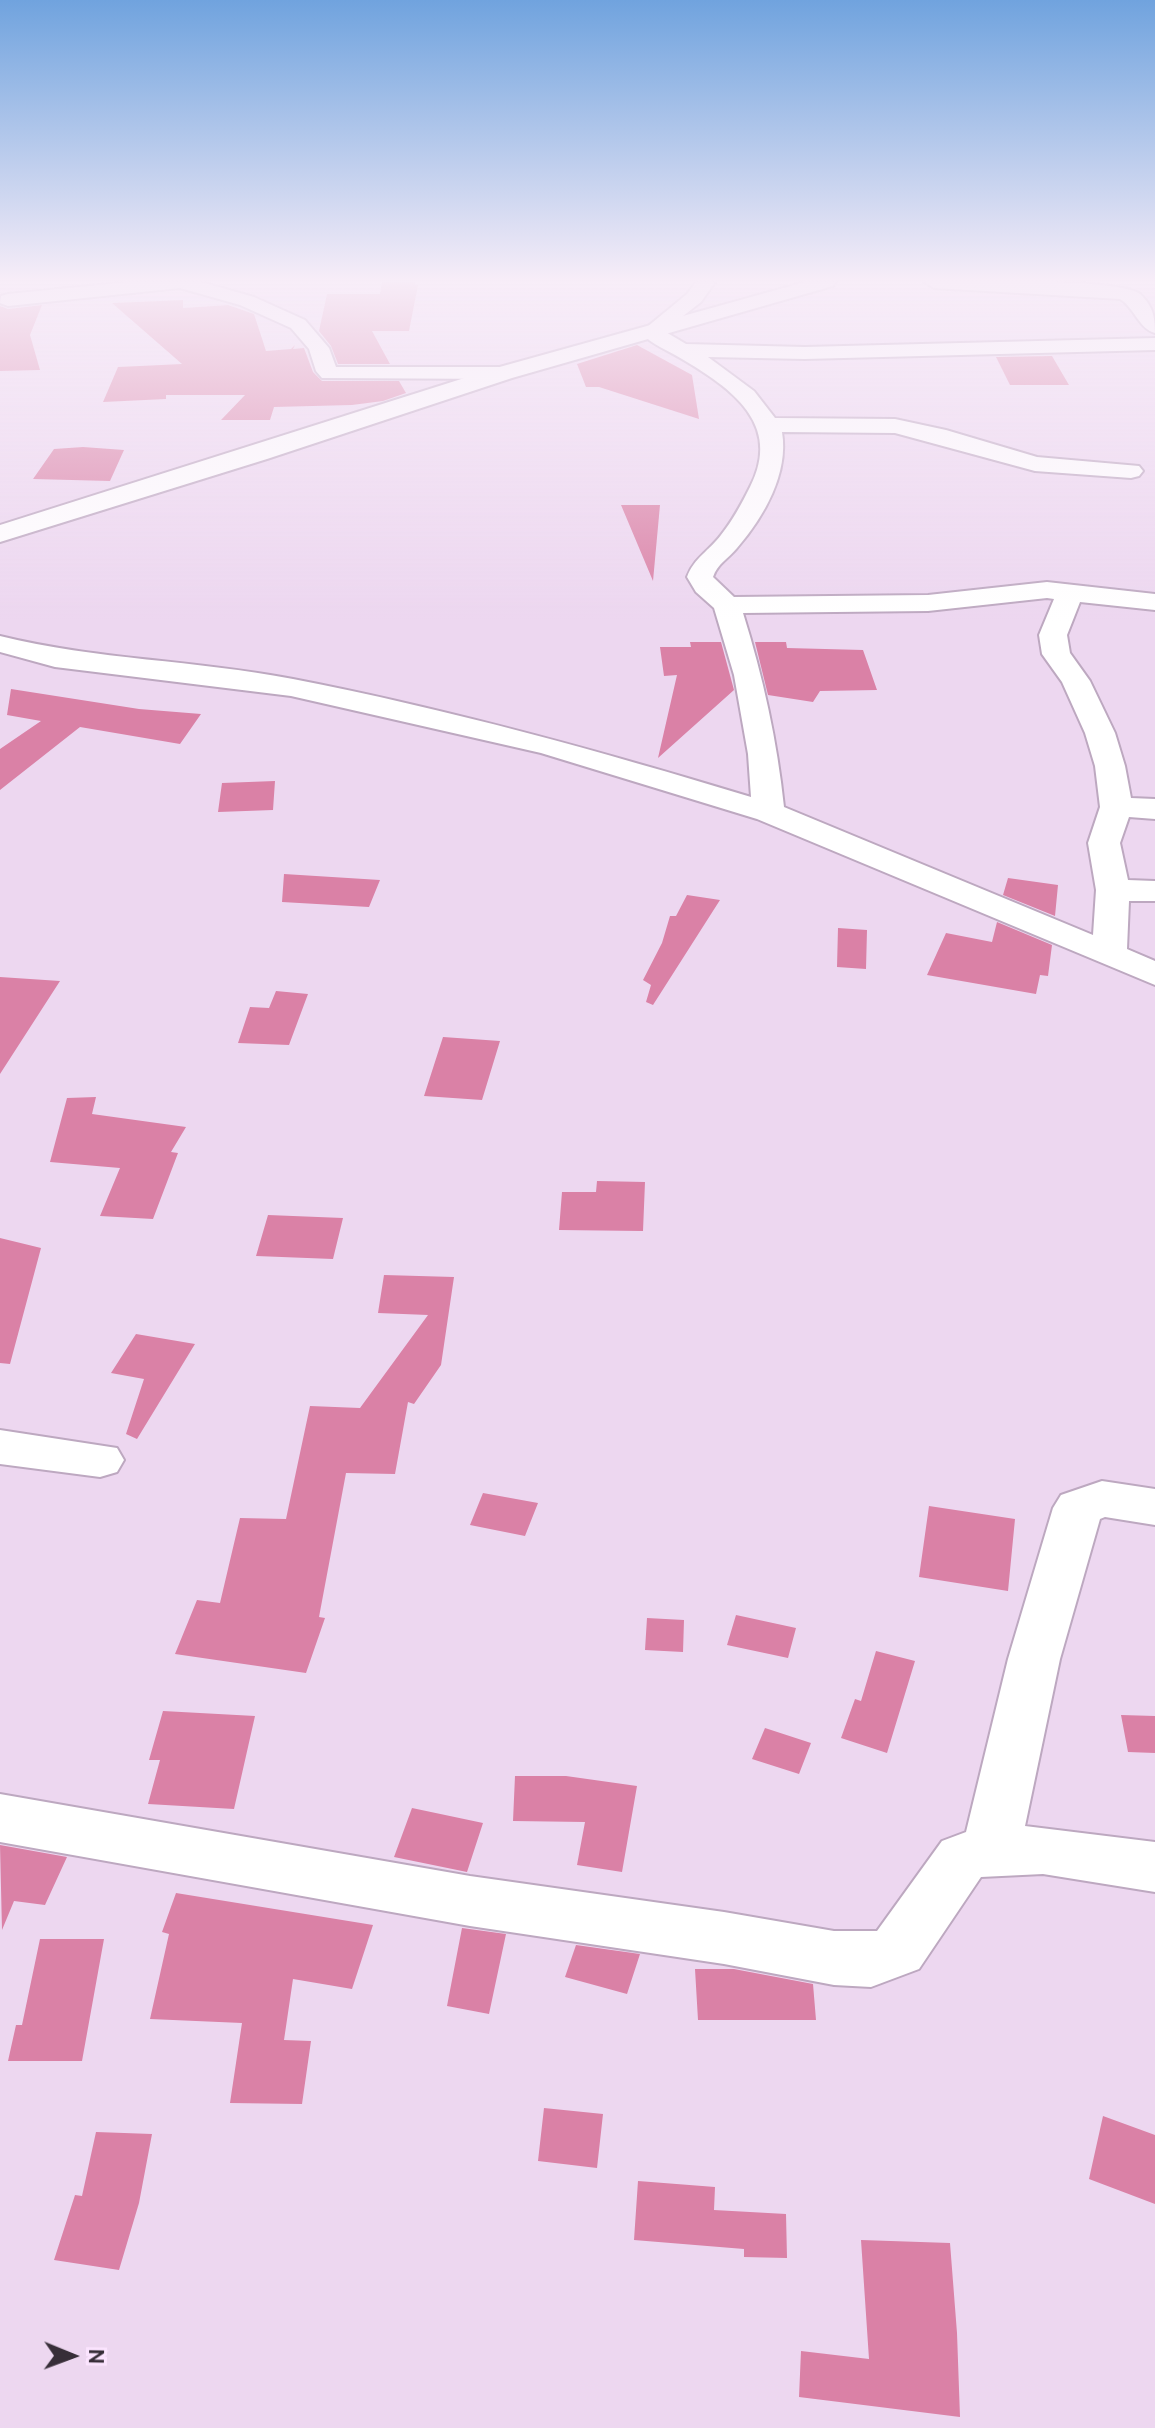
<!DOCTYPE html>
<html>
<head>
<meta charset="utf-8">
<style>
	body { margin:0 }
	#map { position:relative; width:1155px; height:2428px; overflow:hidden; background:#edd7f0; font-family:Cabin,sans-serif }
	canvas { display:block }
	.north { position:absolute; left:32px; top:2316px; width:80px; height:80px; -webkit-text-stroke:6px #fbe4fe; paint-order:stroke; rotate:91deg; font-size:22px; font-weight:700; line-height:32px; text-align:center; color:#372e38 }
	.north::after { content:''; display:block; margin:auto; width:28px; height:36px; background:#372e38; clip-path:polygon(50% 0,100% 100%,50% 72%,0 100%) }
</style>
</head>
<body>
<div id="map">
<canvas width="1155" height="2428"></canvas>
<div class="north">N</div>
</div>
<script>
const ctx = document.querySelector('canvas').getContext('2d');
ctx.lineJoin = 'round';
function paint(path, color) {
  ctx.fillStyle = color;
  ctx.fill(path, 'evenodd');
}
function strokePath(path, color, width, dash) {
  ctx.strokeStyle = color;
  ctx.lineWidth = width;
  ctx.lineCap = dash ? 'butt' : 'round';
  ctx.setLineDash(dash || []);
  ctx.stroke(path);
}
paint(new Path2D(`
	M 382,282 L 415,282 L 415,285 L 418,285 L 409,331 L 372,331 L 390,364 L 338,364 L 331,346 L 319,331 L 327,294 L 380,294 Z
	M 183,300 L 183,308 L 228,305 L 254,314 L 266,351 L 291,349 L 295,345 L 293,349 L 304,348 L 313,372 L 322,381 L 399,381 L 406,393 L 383,401 L 352,405 L 274,407 L 270,420 L 221,420 L 245,395 L 166,395 L 166,399 L 103,402 L 118,367 L 182,364 L 112,303 Z
	M 42,305 L 30,335 L 40,370 L 0,371 L 0,306 L 8,309 Z
	M 637,345 L 692,375 L 699,419 L 599,387 L 586,387 L 577,364 Z
	M 1052,356 L 1069,385 L 1010,385 L 996,357 Z
	M 83,447 L 124,450 L 110,481 L 33,479 L 54,449 Z
	M 621,505 L 660,505 L 653,581 Z
	M 690,642 L 721,642 L 734,690 L 658,758 L 677,675 L 664,676 L 660,647 L 691,647 Z
	M 755,642 L 786,642 L 787,648 L 863,650 L 877,690 L 820,691 L 813,702 L 768,695 Z
	M 11,689 L 139,709 L 201,714 L 180,744 L 80,727 L 0,790 L 0,749 L 41,721 L 7,715 Z
	M 275,781 L 273,810 L 218,812 L 222,783 Z
	M 284,874 L 380,880 L 369,907 L 282,902 Z
	M 1008,878 L 1058,885 L 1055,916 L 1003,895 Z
	M 687,895 L 720,900 L 653,1005 L 646,1002 L 651,985 L 643,980 L 662,943 L 670,916 L 676,916 Z
	M 997,922 L 1052,945 L 1048,976 L 1040,975 L 1036,994 L 927,975 L 946,933 L 992,942 Z
	M 838,928 L 867,930 L 866,969 L 837,967 Z
	M 0,977 L 60,981 L 0,1074 Z
	M 276,991 L 308,994 L 289,1045 L 238,1043 L 250,1007 L 269,1008 Z
	M 443,1037 L 500,1041 L 482,1100 L 424,1096 Z
	M 96,1097 L 92,1114 L 186,1127 L 171,1152 L 178,1153 L 153,1219 L 100,1216 L 120,1168 L 50,1162 L 67,1098 Z
	M 597,1181 L 645,1182 L 643,1231 L 559,1230 L 562,1192 L 596,1192 Z
	M 268,1215 L 343,1218 L 333,1259 L 256,1256 Z
	M 0,1238 L 41,1248 L 10,1364 L 0,1363 Z
	M 384,1275 L 454,1277 L 441,1365 L 414,1404 L 408,1402 L 395,1474 L 346,1473 L 319,1617 L 325,1618 L 306,1673 L 175,1654 L 197,1600 L 220,1603 L 240,1518 L 286,1519 L 310,1406 L 360,1408 L 428,1315 L 378,1313 Z
	M 136,1334 L 195,1344 L 137,1439 L 126,1434 L 144,1379 L 111,1373 Z
	M 483,1493 L 538,1503 L 525,1536 L 470,1525 Z
	M 929,1506 L 1015,1519 L 1008,1591 L 919,1577 Z
	M 736,1615 L 796,1628 L 788,1658 L 727,1645 Z
	M 647,1618 L 684,1620 L 683,1652 L 645,1650 Z
	M 876,1651 L 915,1661 L 887,1753 L 841,1738 L 855,1699 L 861,1701 Z
	M 163,1711 L 255,1716 L 234,1809 L 148,1804 L 160,1760 L 149,1760 Z
	M 1121,1715 L 1155,1716 L 1155,1753 L 1128,1752 Z
	M 765,1728 L 811,1743 L 799,1774 L 752,1759 Z
	M 515,1776 L 566,1776 L 637,1786 L 622,1872 L 577,1865 L 585,1822 L 513,1821 Z
	M 412,1808 L 483,1823 L 467,1872 L 394,1857 Z
	M 0,1845 L 67,1857 L 45,1905 L 14,1901 L 2,1930 Z
	M 176,1893 L 373,1925 L 352,1989 L 293,1979 L 284,2040 L 311,2041 L 302,2104 L 230,2103 L 242,2023 L 150,2019 L 169,1934 L 162,1932 Z
	M 462,1928 L 506,1934 L 489,2014 L 447,2006 Z
	M 40,1939 L 104,1939 L 82,2061 L 8,2061 L 16,2025 L 22,2025 Z
	M 576,1945 L 640,1954 L 627,1994 L 565,1977 Z
	M 695,1969 L 734,1969 L 813,1984 L 816,2020 L 698,2020 Z
	M 544,2108 L 603,2114 L 597,2168 L 538,2161 Z
	M 1103,2116 L 1155,2135 L 1155,2204 L 1089,2179 Z
	M 96,2132 L 152,2134 L 139,2203 L 119,2270 L 54,2260 L 75,2195 L 82,2196 Z
	M 638,2181 L 715,2187 L 714,2210 L 786,2214 L 787,2258 L 744,2257 L 744,2249 L 634,2240 Z
	M 861,2240 L 950,2243 L 957,2333 L 960,2417 L 799,2397 L 801,2351 L 869,2359 Z`), '#da81a6');
const minor = new Path2D(`
	M 129,282 L 201,282 L 254,297 L 305,320 L 329,348 L 336,367 L 504,367 L 515,373 L 504,379 L 322,378 L 316,371 L 309,349 L 291,328 L 240,305 L 180,288 L 8,306 L 0,303 L 1,296 L 8,294 Z
	M 696,282 L 715,282 L 701,302 L 664,331 L 686,344 L 805,347 L 1155,338 L 1155,350 L 805,359 L 708,357 L 754,391 L 775,418 L 895,419 L 946,430 L 1037,457 L 1139,466 L 1143,471 L 1139,476 L 1131,478 L 1035,471 L 895,433 L 782,432 C 789,473 764,517 737,548 C 729,558 717,564 713,577 L 734,597 L 928,595 L 1047,582 L 1155,594 L 1155,610 L 1080,602 L 1067,635 L 1070,653 L 1090,681 L 1115,733 L 1125,766 L 1131,798 L 1155,799 L 1155,819 L 1129,817 L 1120,843 L 1128,880 L 1155,881 L 1155,901 L 1129,901 L 1127,949 L 1155,961 L 1155,985 L 757,819 L 541,753 L 291,696 L 55,667 L 0,652 L 0,636 C 97,660 196,660 293,679 C 448,709 600,751 751,797 L 748,754 L 734,675 L 714,608 L 696,592 L 687,577 C 694,558 710,550 721,535 C 733,520 742,503 750,487 C 783,424 731,388 682,359 C 669,351 650,344 641,332 L 687,294 ZM 1047,598 L 1054,599 L 1039,635 L 1042,654 L 1062,682 L 1085,733 L 1095,766 L 1100,807 L 1088,843 L 1096,890 L 1093,935 L 784,807 C 777,740 763,677 743,613 L 928,611 Z
	M 924,282 C 956,280 1122,278 1140,294 C 1153,306 1155,317 1155,333 C 1139,329 1134,307 1120,299 L 934,288 Z
	M 0,1430 L 117,1448 L 124,1460 L 117,1472 L 100,1477 L 0,1464 Z
	M 1102,1481 L 1155,1489 L 1155,1525 L 1105,1517 L 1100,1519 L 1060,1659 L 1025,1826 L 1155,1842 L 1155,1892 L 1043,1874 L 981,1877 L 919,1969 L 871,1987 L 834,1985 L 724,1964 L 470,1926 L 0,1842 L 0,1794 L 470,1876 L 724,1912 L 834,1931 L 877,1931 L 942,1841 L 966,1832 L 1008,1659 L 1053,1508 L 1061,1495 Z`);
const tertiary = new Path2D(`
	M 805,282 L 836,282 L 833,286 L 512,378 L 267,459 L 0,542 L 0,525 L 496,368 Z`);
strokePath(minor, '#bda8c0', 4);
strokePath(tertiary, '#bda8c0', 4);
paint(minor, '#fff');
paint(tertiary, '#fff');
const sky = ctx.createLinearGradient(0, 0, 0, 622);
sky.addColorStop(0, '#70a3de');
sky.addColorStop(0.45, '#f7edf8');
sky.addColorStop(1, '#f7edf800');
ctx.fillStyle = sky;
ctx.fillRect(0, 0, 1155, 622);
</script>
</body>
</html>
